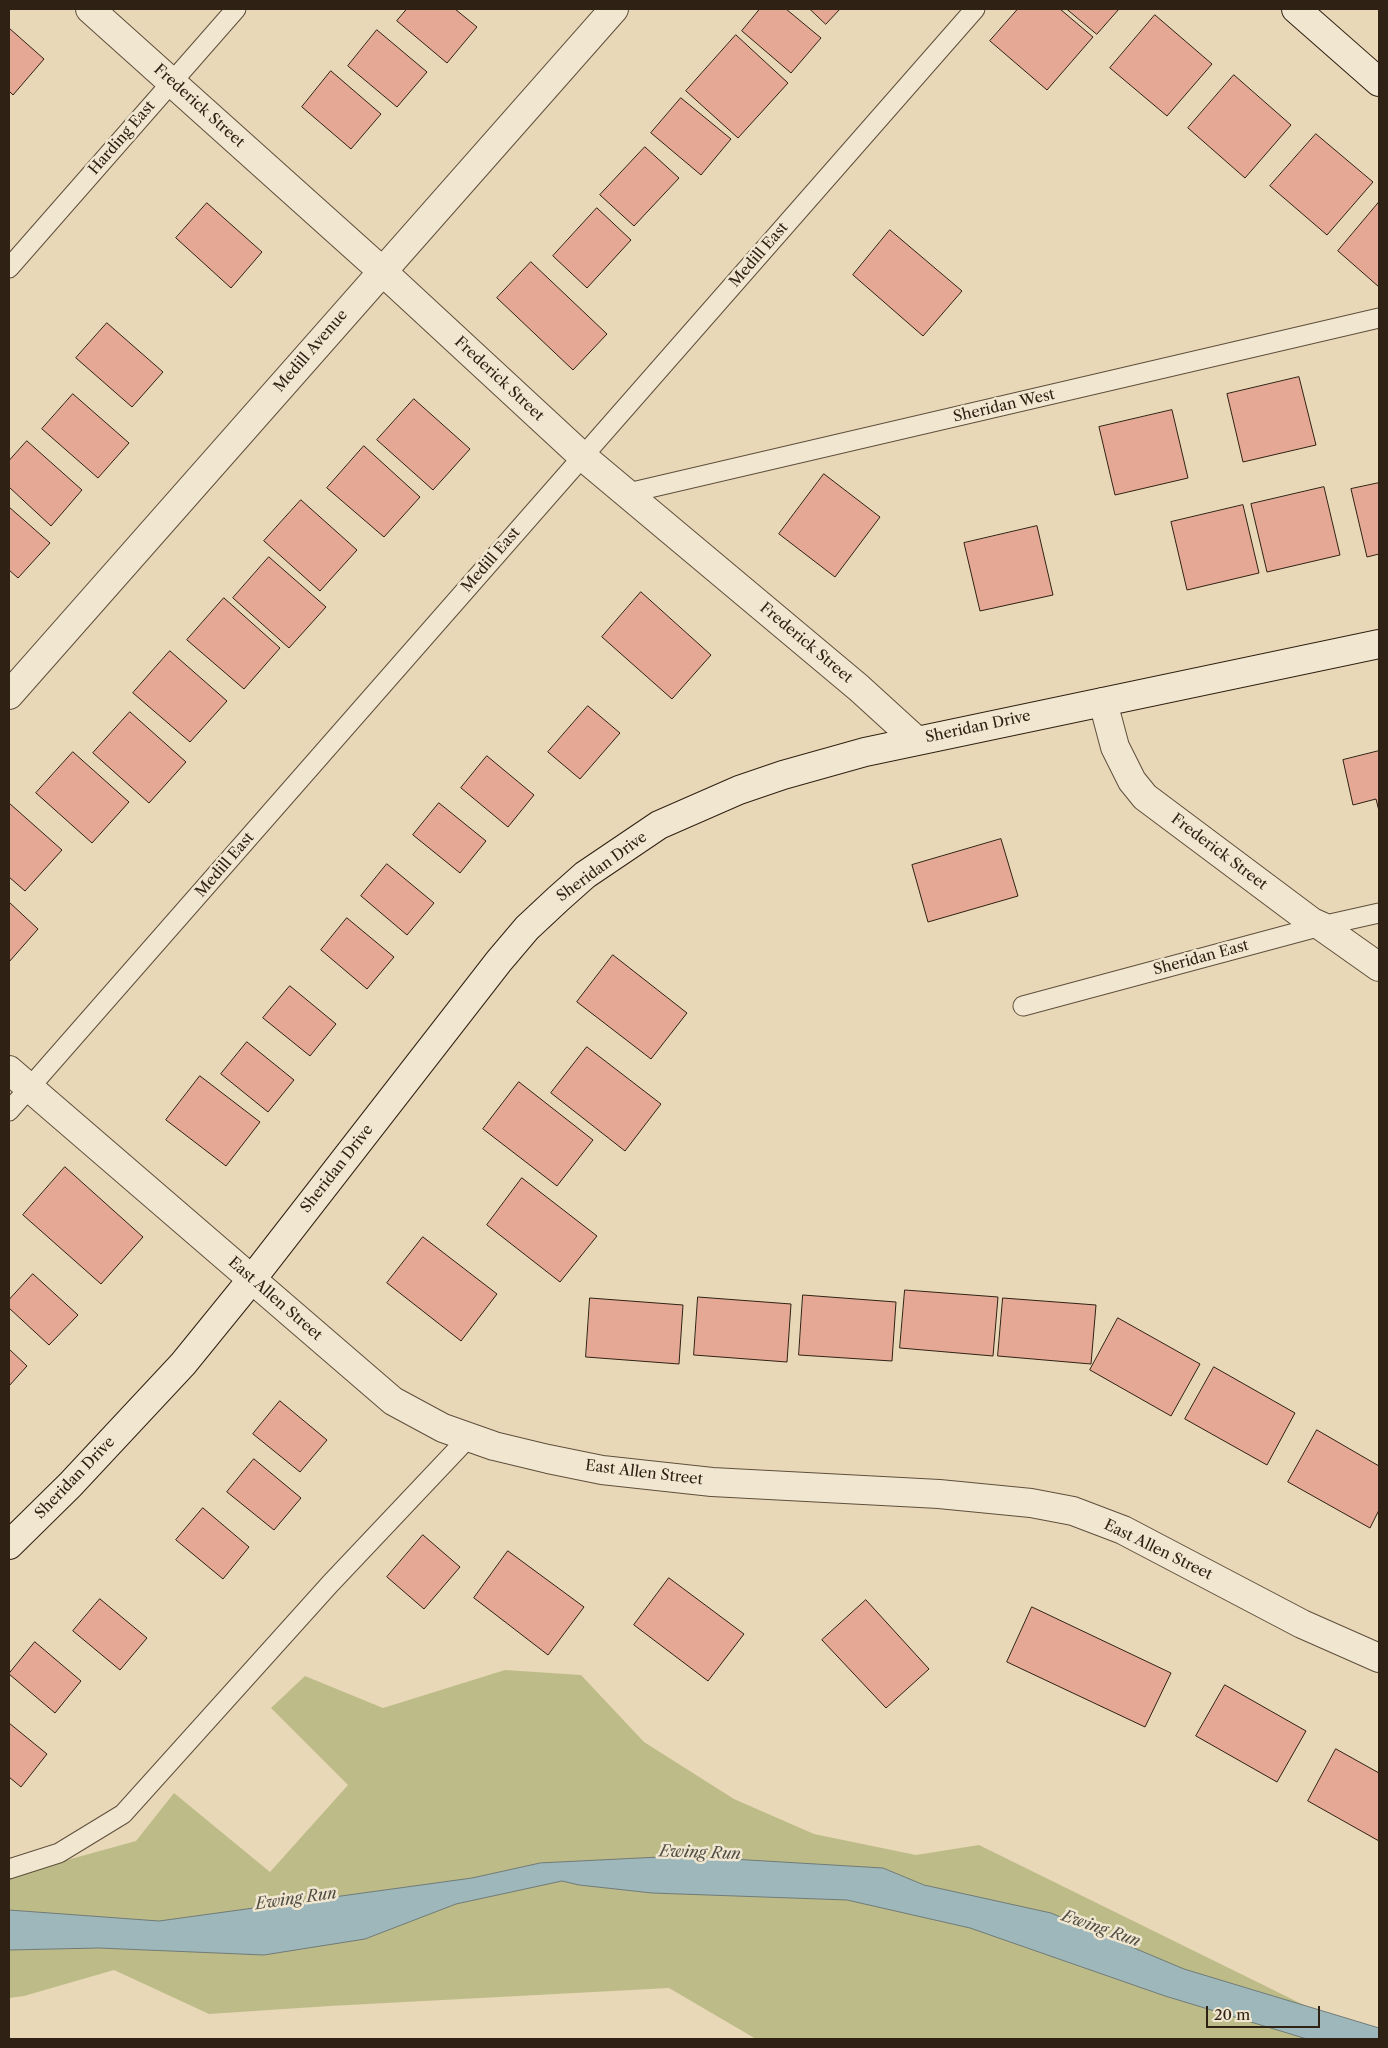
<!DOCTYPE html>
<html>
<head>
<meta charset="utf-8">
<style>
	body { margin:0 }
	#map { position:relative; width:1388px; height:2048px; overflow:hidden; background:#e9d8b7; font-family:"Libre Caslon Text",serif }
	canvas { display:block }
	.frame { position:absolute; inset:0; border:10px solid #2f2113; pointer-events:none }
	.scale { position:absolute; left:1206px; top:2006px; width:114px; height:22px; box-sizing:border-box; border:2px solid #2f2113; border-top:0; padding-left:6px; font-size:15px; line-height:18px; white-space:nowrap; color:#2f2113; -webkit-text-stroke:4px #f1e6d0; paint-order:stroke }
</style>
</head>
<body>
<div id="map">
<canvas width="1388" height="2048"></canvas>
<div class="frame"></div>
<div class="scale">20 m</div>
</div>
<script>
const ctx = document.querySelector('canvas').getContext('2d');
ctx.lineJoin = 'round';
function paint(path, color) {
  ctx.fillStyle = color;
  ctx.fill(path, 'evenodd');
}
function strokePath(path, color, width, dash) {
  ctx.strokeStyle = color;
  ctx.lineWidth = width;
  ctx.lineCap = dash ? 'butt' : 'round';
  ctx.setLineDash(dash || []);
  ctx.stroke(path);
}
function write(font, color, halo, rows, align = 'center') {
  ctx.font = font + ' "Libre Caslon Text",serif';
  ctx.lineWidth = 5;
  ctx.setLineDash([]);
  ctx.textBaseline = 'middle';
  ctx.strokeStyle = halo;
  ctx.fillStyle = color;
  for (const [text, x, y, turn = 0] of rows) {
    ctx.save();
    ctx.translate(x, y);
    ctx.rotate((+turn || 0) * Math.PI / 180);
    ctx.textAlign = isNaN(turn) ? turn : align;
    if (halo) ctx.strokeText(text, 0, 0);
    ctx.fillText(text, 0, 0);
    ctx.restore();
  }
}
paint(new Path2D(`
	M 505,1670 L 581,1675 L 644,1742 L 734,1799 L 814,1834 L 916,1855 L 979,1845 L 1373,2039 L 756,2039 L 669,1988 L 330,2006 L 209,2014 L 114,1970 L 24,1996 L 9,1998 L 9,1876 L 136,1841 L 174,1793 L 270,1872 L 348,1785 L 271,1708 L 305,1676 L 383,1708 Z`), '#bdbc89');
const water = new Path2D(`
	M 681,1856 L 883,1868 L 924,1885 L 1051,1913 L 1184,1969 L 1379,2028 L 1379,2039 L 1307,2039 L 1165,1996 L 970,1928 L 847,1900 L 652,1893 L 579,1885 L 562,1881 L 456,1904 L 365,1939 L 264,1955 L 99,1948 L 9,1950 L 9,1910 L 159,1921 L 472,1878 L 540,1863 Z`);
paint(water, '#9db7ba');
strokePath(water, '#717b77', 1);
const building = new Path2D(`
	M 407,9 L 455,9 L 477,27 L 447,63 L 397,21 Z
	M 760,9 L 786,9 L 821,38 L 791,73 L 742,31 Z
	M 810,9 L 840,9 L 826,24 Z
	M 1018,9 L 1060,9 L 1093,37 L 1047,90 L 990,41 Z
	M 1067,9 L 1119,9 L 1097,34 Z
	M 1155,15 L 1212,64 L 1167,116 L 1110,68 Z
	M 9,28 L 44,59 L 13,95 L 9,91 Z
	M 377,30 L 427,72 L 397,107 L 348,66 Z
	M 736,35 L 788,83 L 738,138 L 686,91 Z
	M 331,71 L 381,114 L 351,149 L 302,107 Z
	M 1234,75 L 1291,125 L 1245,178 L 1188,128 Z
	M 681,98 L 731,139 L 701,175 L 651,133 Z
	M 1316,134 L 1373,182 L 1327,235 L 1270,186 Z
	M 645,147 L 679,178 L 634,226 L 600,195 Z
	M 1379,202 L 1379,287 L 1338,251 Z
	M 207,203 L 262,252 L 231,288 L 176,238 Z
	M 597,208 L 631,240 L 587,288 L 553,256 Z
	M 890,230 L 962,291 L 923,336 L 853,275 Z
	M 531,262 L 607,334 L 573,370 L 497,298 Z
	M 107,323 L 163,372 L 132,407 L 76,358 Z
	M 1299,377 L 1316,445 L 1243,462 L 1227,394 Z
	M 73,394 L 129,443 L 98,478 L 42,429 Z
	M 414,399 L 470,449 L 433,490 L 377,440 Z
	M 1172,410 L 1188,478 L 1115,495 L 1099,427 Z
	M 27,441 L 82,490 L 51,526 L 9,487 L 9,461 Z
	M 364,446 L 420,497 L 384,537 L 327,488 Z
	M 824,474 L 880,517 L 835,577 L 779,534 Z
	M 1379,483 L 1379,554 L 1367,557 L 1351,489 Z
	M 1324,487 L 1340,555 L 1267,572 L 1251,504 Z
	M 301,500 L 357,550 L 320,591 L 264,541 Z
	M 1243,505 L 1259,573 L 1187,590 L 1171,522 Z
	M 9,507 L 50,543 L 18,578 L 9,570 Z
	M 1037,526 L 1053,595 L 980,611 L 964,543 Z
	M 269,557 L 326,607 L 289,648 L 233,598 Z
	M 641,592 L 711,655 L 672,699 L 602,637 Z
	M 224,598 L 280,648 L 244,689 L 187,640 Z
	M 170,651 L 227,701 L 190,742 L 133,693 Z
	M 588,706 L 620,733 L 580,779 L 548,752 Z
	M 130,712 L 186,762 L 149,803 L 93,753 Z
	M 1379,751 L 1379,811 L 1376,799 L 1353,805 L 1343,760 Z
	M 73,752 L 129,802 L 92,843 L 36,793 Z
	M 487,756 L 534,795 L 508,827 L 461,788 Z
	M 9,803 L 62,850 L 25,891 L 9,877 Z
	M 439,803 L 486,841 L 460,873 L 413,835 Z
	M 1001,839 L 1018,896 L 928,922 L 912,865 Z
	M 387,864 L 434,903 L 407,935 L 361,896 Z
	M 9,902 L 38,929 L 9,962 Z
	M 347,918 L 394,957 L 367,989 L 321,950 Z
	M 613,955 L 687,1013 L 651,1059 L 577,1002 Z
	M 290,986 L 336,1024 L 310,1056 L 263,1018 Z
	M 247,1042 L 294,1080 L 268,1112 L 221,1074 Z
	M 587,1047 L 661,1104 L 625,1151 L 551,1093 Z
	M 200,1076 L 260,1122 L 226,1166 L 166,1120 Z
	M 519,1082 L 593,1140 L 557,1186 L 483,1129 Z
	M 65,1167 L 143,1237 L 101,1284 L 23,1215 Z
	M 522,1178 L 597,1236 L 560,1282 L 487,1225 Z
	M 423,1237 L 497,1294 L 461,1341 L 387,1283 Z
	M 33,1274 L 78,1315 L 49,1345 L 9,1308 L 9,1300 Z
	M 905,1290 L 998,1297 L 993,1356 L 900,1348 Z
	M 803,1295 L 896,1302 L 892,1361 L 799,1355 Z
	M 698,1297 L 791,1304 L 787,1362 L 694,1355 Z
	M 590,1298 L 683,1305 L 679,1364 L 586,1357 Z
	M 1003,1298 L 1096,1305 L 1091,1364 L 998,1356 Z
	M 1118,1318 L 1200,1364 L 1171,1416 L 1090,1370 Z
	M 9,1349 L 27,1366 L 9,1386 Z
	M 1214,1367 L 1295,1413 L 1267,1465 L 1185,1419 Z
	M 280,1401 L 327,1440 L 300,1472 L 253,1434 Z
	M 1317,1430 L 1379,1466 L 1379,1510 L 1370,1528 L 1288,1482 Z
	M 254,1459 L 301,1498 L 274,1530 L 227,1492 Z
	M 203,1508 L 249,1547 L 223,1579 L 176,1540 Z
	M 423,1535 L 460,1567 L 424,1609 L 387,1577 Z
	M 508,1551 L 584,1607 L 548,1655 L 474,1598 Z
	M 669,1578 L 744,1634 L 708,1681 L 634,1625 Z
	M 100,1599 L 147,1638 L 120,1670 L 73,1631 Z
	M 866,1600 L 929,1669 L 886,1708 L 822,1640 Z
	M 1032,1607 L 1171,1673 L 1145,1727 L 1007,1662 Z
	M 35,1642 L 81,1681 L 55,1713 L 9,1674 Z
	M 1225,1685 L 1306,1731 L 1277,1782 L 1196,1736 Z
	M 9,1723 L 47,1754 L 21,1787 L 9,1777 Z
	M 1336,1749 L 1379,1773 L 1379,1841 L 1308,1801 Z`);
paint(building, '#e4a895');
strokePath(building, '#2f2113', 1);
const service = new Path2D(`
	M 9,268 L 236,9
	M 628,493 L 1379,318
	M 1023,1006 L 1321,926 L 1379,913
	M 9,1111 L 975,9
	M 9,1869 L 59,1853 L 123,1814 L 330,1584 L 469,1437`);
const minor = new Path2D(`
	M 90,9 L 382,271 L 582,456 L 859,688 L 916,740
	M 9,695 L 614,9
	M 1103,702 L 1115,747 L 1132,781 L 1145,797 L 1312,922 L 1321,926 L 1379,967
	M 9,1070 L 393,1401 L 443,1428 L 494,1446 L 548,1459 L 602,1470 L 712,1482 L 939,1494 L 1031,1503 L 1073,1511 L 1123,1530 L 1302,1624 L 1379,1658`);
const secondary = new Path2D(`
	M 1296,9 L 1379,82
	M 9,1545 L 70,1485 L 183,1364 L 252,1279 L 499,961 L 527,928 L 558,899 L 585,875 L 659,825 L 739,790 L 783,775 L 865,752 L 1379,644`);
strokePath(service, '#5e4f3c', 21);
strokePath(minor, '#5e4f3c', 30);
strokePath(secondary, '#2f2113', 30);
strokePath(service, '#f1e6d0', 19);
strokePath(minor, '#f1e6d0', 28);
strokePath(secondary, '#f1e6d0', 28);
write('15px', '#2f2113', '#f1e6d0', [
	["Frederick Street",199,106,42],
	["Harding East",122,138,-49],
	["Medill East",759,255,-49],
	["Medill Avenue",311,351,-49],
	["Frederick Street",499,379,43],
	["Sheridan West",1004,406,-13],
	["Medill East",491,560,-49],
	["Frederick Street",806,643,40],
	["Sheridan Drive",978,727,-12],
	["Frederick Street",1219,852,37],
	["Medill East",225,865,-49],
	["Sheridan Drive",602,867,-36],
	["Sheridan East",1201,958,-15],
	["Sheridan Drive",337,1169,-52],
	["East Allen Street",275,1299,41],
	["East Allen Street",644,1473,7],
	["Sheridan Drive",75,1478,-46],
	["East Allen Street",1158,1550,26]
]);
write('italic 16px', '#504e45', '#f1e6d0', [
	["Ewing Run",700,1853,2],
	["Ewing Run",296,1899,-8],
	["Ewing Run",1101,1929,19]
]);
</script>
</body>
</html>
